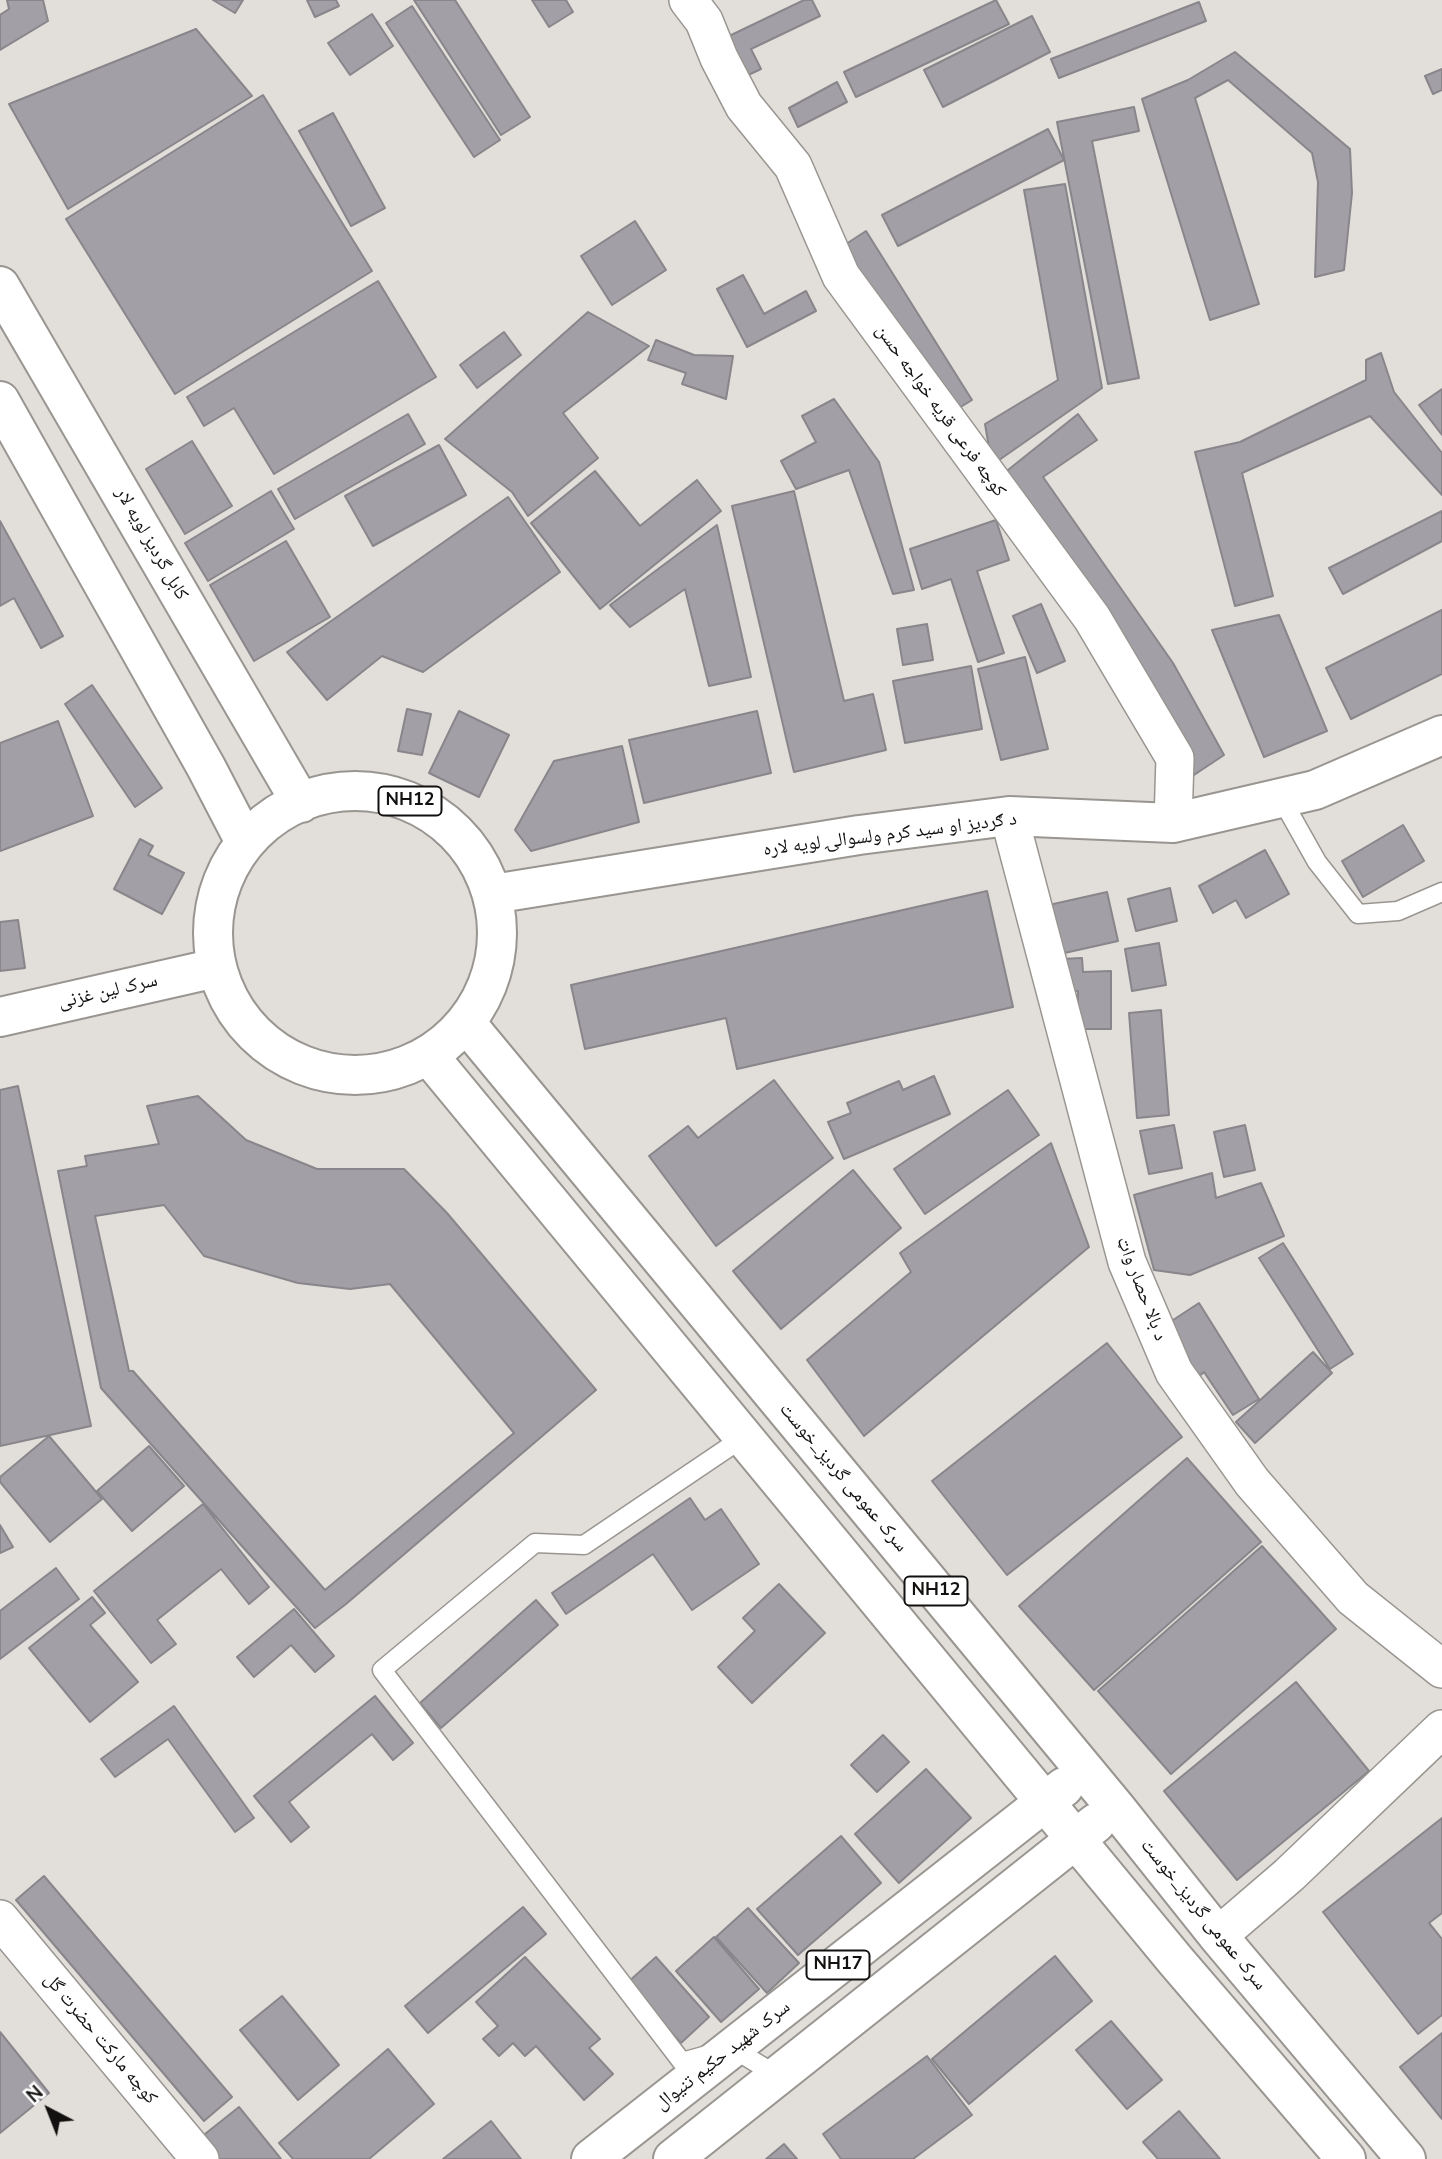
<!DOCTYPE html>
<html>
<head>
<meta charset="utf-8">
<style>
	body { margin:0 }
	#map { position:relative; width:1442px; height:2159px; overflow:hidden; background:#e2ded9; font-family:"Nunito Sans",sans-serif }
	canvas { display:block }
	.north { position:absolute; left:14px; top:2075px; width:70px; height:70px; -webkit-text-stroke:5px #fff; paint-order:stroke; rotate:318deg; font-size:19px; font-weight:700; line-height:28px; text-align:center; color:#131110 }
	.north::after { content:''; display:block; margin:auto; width:24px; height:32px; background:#131110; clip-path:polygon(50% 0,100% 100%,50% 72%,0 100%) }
</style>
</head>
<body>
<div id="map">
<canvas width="1442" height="2159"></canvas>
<div class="north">N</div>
</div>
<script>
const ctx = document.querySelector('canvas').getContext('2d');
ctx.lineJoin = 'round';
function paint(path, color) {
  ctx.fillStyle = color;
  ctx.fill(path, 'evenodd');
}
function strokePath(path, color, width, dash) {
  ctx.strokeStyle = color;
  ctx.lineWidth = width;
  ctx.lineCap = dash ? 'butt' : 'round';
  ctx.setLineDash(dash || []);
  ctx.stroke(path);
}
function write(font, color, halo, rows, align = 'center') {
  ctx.font = font + ' "Nunito Sans","Noto Naskh Arabic",sans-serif';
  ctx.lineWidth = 7;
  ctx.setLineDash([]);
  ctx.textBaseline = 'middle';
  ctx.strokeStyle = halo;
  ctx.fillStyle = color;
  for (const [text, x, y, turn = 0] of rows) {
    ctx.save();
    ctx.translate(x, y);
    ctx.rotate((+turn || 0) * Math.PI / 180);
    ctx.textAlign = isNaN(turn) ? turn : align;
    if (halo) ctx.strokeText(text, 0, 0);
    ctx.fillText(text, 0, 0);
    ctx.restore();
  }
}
const building = new Path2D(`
	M 7,0 L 43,0 L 48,21 L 0,50 L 0,15 L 9,9 Z
	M 213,0 L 243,0 L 235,13 Z
	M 307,0 L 336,0 L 339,6 L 315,17 Z
	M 414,0 L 455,0 L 530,117 L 501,135 Z
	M 532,0 L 566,0 L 573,12 L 549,27 Z
	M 804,0 L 812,0 L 820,16 L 751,49 L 761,69 L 744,77 L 725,38 Z
	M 996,0 L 1009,24 L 856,97 L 844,72 Z
	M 1199,2 L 1206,21 L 1059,78 L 1051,59 Z
	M 412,6 L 500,140 L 474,157 L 386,23 Z
	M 372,14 L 393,46 L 350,75 L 328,43 Z
	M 1032,16 L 1050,52 L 943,107 L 924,70 Z
	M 196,29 L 252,96 L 68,209 L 9,104 Z
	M 1235,52 L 1350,149 L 1352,193 L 1344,270 L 1315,277 L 1318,182 L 1312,153 L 1228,80 L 1195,98 L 1259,304 L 1210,320 L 1142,99 L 1188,80 Z
	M 1442,69 L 1442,90 L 1433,94 L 1425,76 Z
	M 837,82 L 847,102 L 798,127 L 789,108 Z
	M 263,95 L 372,271 L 175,394 L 66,219 Z
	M 1134,107 L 1139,131 L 1092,141 L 1139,378 L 1108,384 L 1057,122 Z
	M 333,113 L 385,208 L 351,226 L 299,131 Z
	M 1048,129 L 1064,160 L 898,246 L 882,215 Z
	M 1065,184 L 1102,388 L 992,465 L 985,424 L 1058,380 L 1024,190 Z
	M 635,221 L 666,270 L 612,305 L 581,256 Z
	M 866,231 L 972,400 L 946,416 L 840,248 Z
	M 743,275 L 764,314 L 806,291 L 816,311 L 747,347 L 717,289 Z
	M 378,281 L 436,377 L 274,474 L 234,408 L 204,426 L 187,397 Z
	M 588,312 L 649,346 L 563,413 L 598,458 L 528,516 L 512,492 L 445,439 Z
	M 504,332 L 521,355 L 477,388 L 460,365 Z
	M 656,340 L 694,355 L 733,356 L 726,399 L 682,384 L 686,373 L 648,360 Z
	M 1381,353 L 1394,392 L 1442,453 L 1442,495 L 1370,416 L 1242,473 L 1273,596 L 1235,606 L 1195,452 L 1240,442 L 1366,380 L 1366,360 Z
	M 1442,389 L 1442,435 L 1419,405 Z
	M 834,399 L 879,462 L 914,590 L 893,594 L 849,470 L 796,489 L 781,461 L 816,442 L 802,416 Z
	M 408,414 L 425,444 L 295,519 L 278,489 Z
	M 1078,414 L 1097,440 L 1043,477 L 1173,663 L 1224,755 L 1188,779 L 998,478 Z
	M 192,441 L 232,506 L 185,534 L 146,469 Z
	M 439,445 L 466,495 L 373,546 L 345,496 Z
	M 595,471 L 640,526 L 697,480 L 721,511 L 600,609 L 531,523 Z
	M 271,491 L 294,529 L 208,581 L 185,543 Z
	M 794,491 L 844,701 L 873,694 L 886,750 L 794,772 L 732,506 Z
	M 508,497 L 560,572 L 423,672 L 382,656 L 327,700 L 287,652 Z
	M 1442,511 L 1442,541 L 1343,594 L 1329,568 Z
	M 996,520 L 1009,560 L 977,571 L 1004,653 L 978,662 L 951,579 L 922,589 L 910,549 Z
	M 0,521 L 63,636 L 41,648 L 14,598 L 0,606 Z
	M 717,525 L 751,677 L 709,686 L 685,589 L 630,627 L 610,605 Z
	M 286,541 L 330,617 L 254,661 L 210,585 Z
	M 1041,604 L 1065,661 L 1037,673 L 1013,616 Z
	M 1442,610 L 1442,674 L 1351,719 L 1326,668 Z
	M 1279,615 L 1327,731 L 1264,757 L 1212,630 Z
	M 927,624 L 933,660 L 903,665 L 897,629 Z
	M 1025,657 L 1048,749 L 1001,760 L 978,669 Z
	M 971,666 L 982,729 L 905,743 L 893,681 Z
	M 92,685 L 162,788 L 135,807 L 65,704 Z
	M 407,709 L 431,714 L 422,755 L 398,751 Z
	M 459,711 L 509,735 L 479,797 L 429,773 Z
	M 757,711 L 771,773 L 644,803 L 629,740 Z
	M 58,721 L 93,816 L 0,851 L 0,743 Z
	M 622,746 L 639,822 L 531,851 L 515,830 L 554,761 Z
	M 1403,825 L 1424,861 L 1363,897 L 1342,861 Z
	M 140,839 L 153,846 L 148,855 L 184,873 L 162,914 L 114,889 Z
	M 1265,850 L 1289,894 L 1246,918 L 1236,900 L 1213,913 L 1199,886 Z
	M 1170,888 L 1177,921 L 1136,931 L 1128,899 Z
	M 987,891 L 1013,1007 L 737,1069 L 726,1018 L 585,1049 L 571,985 Z
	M 1107,892 L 1118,941 L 1060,954 L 1049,905 Z
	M 18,920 L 25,968 L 0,971 L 0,922 Z
	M 1159,943 L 1166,985 L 1132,991 L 1125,949 Z
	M 1082,958 L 1083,972 L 1111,971 L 1111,1029 L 1078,1029 L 1078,991 L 1061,991 L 1061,959 Z
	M 1161,1010 L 1169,1115 L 1137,1118 L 1129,1013 Z
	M 934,1076 L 950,1114 L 844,1159 L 828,1122 L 851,1113 L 847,1103 L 899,1081 L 903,1090 Z
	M 774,1080 L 833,1158 L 716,1246 L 649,1156 L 688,1126 L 698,1138 Z
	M 18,1086 L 91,1426 L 0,1446 L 0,1090 Z
	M 1008,1090 L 1039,1135 L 925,1214 L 894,1169 Z
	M 198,1096 L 246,1140 L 317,1169 L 404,1169 L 447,1213 L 596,1390 L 346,1604 L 315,1628 L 101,1388 L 58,1171 L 87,1166 L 85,1156 L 159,1144 L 147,1106 ZM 164,1205 L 204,1256 L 298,1283 L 350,1289 L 390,1284 L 514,1433 L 325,1590 L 133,1371 L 129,1371 L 95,1216 Z
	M 1174,1125 L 1182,1168 L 1149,1174 L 1140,1131 Z
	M 1245,1125 L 1255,1170 L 1224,1177 L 1214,1132 Z
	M 1051,1143 L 1089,1247 L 864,1436 L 807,1360 L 911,1272 L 900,1253 Z
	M 853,1170 L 901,1228 L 781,1329 L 733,1271 Z
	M 1212,1173 L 1216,1198 L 1261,1183 L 1284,1236 L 1190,1275 L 1154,1270 L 1134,1195 Z
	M 1283,1243 L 1353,1354 L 1330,1369 L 1259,1258 Z
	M 1199,1303 L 1259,1399 L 1233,1415 L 1204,1372 L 1187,1387 L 1167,1324 Z
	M 1107,1343 L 1182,1437 L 1007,1575 L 932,1481 Z
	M 1313,1352 L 1332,1373 L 1255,1443 L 1236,1422 Z
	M 49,1436 L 102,1499 L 50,1542 L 0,1482 L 0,1477 Z
	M 149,1446 L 184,1486 L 132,1531 L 97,1491 Z
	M 1187,1458 L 1261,1542 L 1094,1690 L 1019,1606 Z
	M 690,1498 L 705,1520 L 721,1509 L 759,1564 L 692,1610 L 653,1554 L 566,1614 L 552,1593 Z
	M 203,1504 L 269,1587 L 249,1604 L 221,1569 L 157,1620 L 176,1644 L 151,1663 L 94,1591 Z
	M 0,1525 L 13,1547 L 0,1553 Z
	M 1262,1546 L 1336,1629 L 1171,1774 L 1098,1691 Z
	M 56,1568 L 79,1599 L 0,1659 L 0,1611 Z
	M 779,1584 L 825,1633 L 752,1703 L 718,1667 L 755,1631 L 743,1618 Z
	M 92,1597 L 105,1613 L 90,1625 L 138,1682 L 90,1722 L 29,1648 Z
	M 536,1600 L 558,1625 L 441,1728 L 420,1703 Z
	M 294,1609 L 334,1656 L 315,1672 L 291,1645 L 254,1677 L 237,1657 Z
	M 1296,1682 L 1369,1771 L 1237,1880 L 1164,1791 Z
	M 375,1696 L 413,1743 L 393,1760 L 372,1734 L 289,1802 L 309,1827 L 291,1842 L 254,1796 Z
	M 174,1706 L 254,1818 L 235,1832 L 168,1739 L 115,1777 L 101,1759 Z
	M 883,1735 L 909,1762 L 877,1792 L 851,1765 Z
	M 926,1769 L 971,1818 L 899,1883 L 855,1834 Z
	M 1442,1818 L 1442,1913 L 1429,1923 L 1442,1939 L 1442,2015 L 1418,2034 L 1323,1912 Z
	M 841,1836 L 881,1883 L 798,1955 L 757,1909 Z
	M 44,1876 L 232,2097 L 204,2121 L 16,1900 Z
	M 523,1907 L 546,1934 L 428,2033 L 405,2006 Z
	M 748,1908 L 799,1963 L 767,1993 L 716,1937 Z
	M 714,1937 L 759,1989 L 721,2022 L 676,1971 Z
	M 1055,1956 L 1092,2001 L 969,2104 L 932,2059 Z
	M 525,1957 L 600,2039 L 589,2048 L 613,2074 L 584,2100 L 536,2046 L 525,2056 L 513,2043 L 499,2056 L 483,2039 L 498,2026 L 476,2002 Z
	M 656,1957 L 709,2017 L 681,2043 L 627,1983 Z
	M 282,1996 L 339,2065 L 298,2100 L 240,2030 Z
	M 1111,2021 L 1162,2080 L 1127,2109 L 1076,2050 Z
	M 0,2032 L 49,2093 L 0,2133 Z
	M 1442,2033 L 1442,2119 L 1400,2067 Z
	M 388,2049 L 434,2104 L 369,2159 L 293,2159 L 279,2143 Z
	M 927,2056 L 972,2115 L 913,2159 L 841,2159 L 823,2134 Z
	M 239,2107 L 281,2159 L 218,2159 L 200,2138 Z
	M 1179,2111 L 1220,2159 L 1158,2159 L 1143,2142 Z
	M 491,2121 L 521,2159 L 443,2159 Z
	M 784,2144 L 797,2159 L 766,2159 Z`);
paint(building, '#a2a0a6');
strokePath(building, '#88868b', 2);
const service = new Path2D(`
	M 1281,798 L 1317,862 L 1358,914 L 1398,911 L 1442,892
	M 744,1437 L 584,1545 L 535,1543 L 382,1670 L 682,2062 L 732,2048 L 778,2076`);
const minor = new Path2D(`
	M 688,0 L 704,21 L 719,58 L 744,106 L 793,166 L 841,276 L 1092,618 L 1175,758 L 1173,823
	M 1009,816 L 1127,1262 L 1174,1372 L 1252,1482 L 1353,1598 L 1442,1669
	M 0,1919 L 200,2159
	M 1218,1936 L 1289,1875 L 1442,1729`);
const secondary = new Path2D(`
	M 0,1017 L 216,968`);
const trunk = new Path2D(`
	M 0,286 L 301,803
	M 0,401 L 206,767 L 245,842
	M213 933a142 142 0 1 1 284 0a142 142 0 1 1-284 0Z
	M 493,894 L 859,835 L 1009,816 L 1173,823 L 1315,790 L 1442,735
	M 466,1023 L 1116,1808 L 1218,1936 L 1406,2159
	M 429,1056 L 1176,1961 L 1346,2159
	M 591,2159 L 1064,1787
	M 673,2159 L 1096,1823`);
strokePath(service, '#999590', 21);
strokePath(minor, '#999590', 40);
strokePath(secondary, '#999590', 42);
strokePath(trunk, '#999590', 42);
strokePath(service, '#fff', 18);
strokePath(minor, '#fff', 37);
strokePath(secondary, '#fff', 38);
strokePath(trunk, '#fff', 38);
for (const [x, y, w] of [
	[410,801,63],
	[936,1591,63],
	[838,1965,63]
]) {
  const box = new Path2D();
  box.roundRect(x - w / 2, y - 14.5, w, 29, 5);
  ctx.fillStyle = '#fff';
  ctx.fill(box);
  strokePath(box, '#131110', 2);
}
write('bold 18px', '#131110', null, [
	["NH12",410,801],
	["NH12",936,1591],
	["NH17",838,1965]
]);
write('19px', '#131110', '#fff', [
	["کوچه فرعی قریه خواجه حسن",940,411,54],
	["کابل گردیز لویه لار",151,544,60],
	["د ګردیز او سید کرم ولسوالۍ لویه لاره",890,835,-7],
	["سرک لین غزنی",108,992,-13],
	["د بالا حصار واټ",1141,1289,69],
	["سرک عمومی گردیز_خوست",843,1478,50],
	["سرک عمومی گردیز_خوست",1203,1915,51],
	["کوچه مارکت حضرت گل",100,2039,50],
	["سرک شهید حکیم تنیوال",723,2056,-38]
]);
</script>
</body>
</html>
